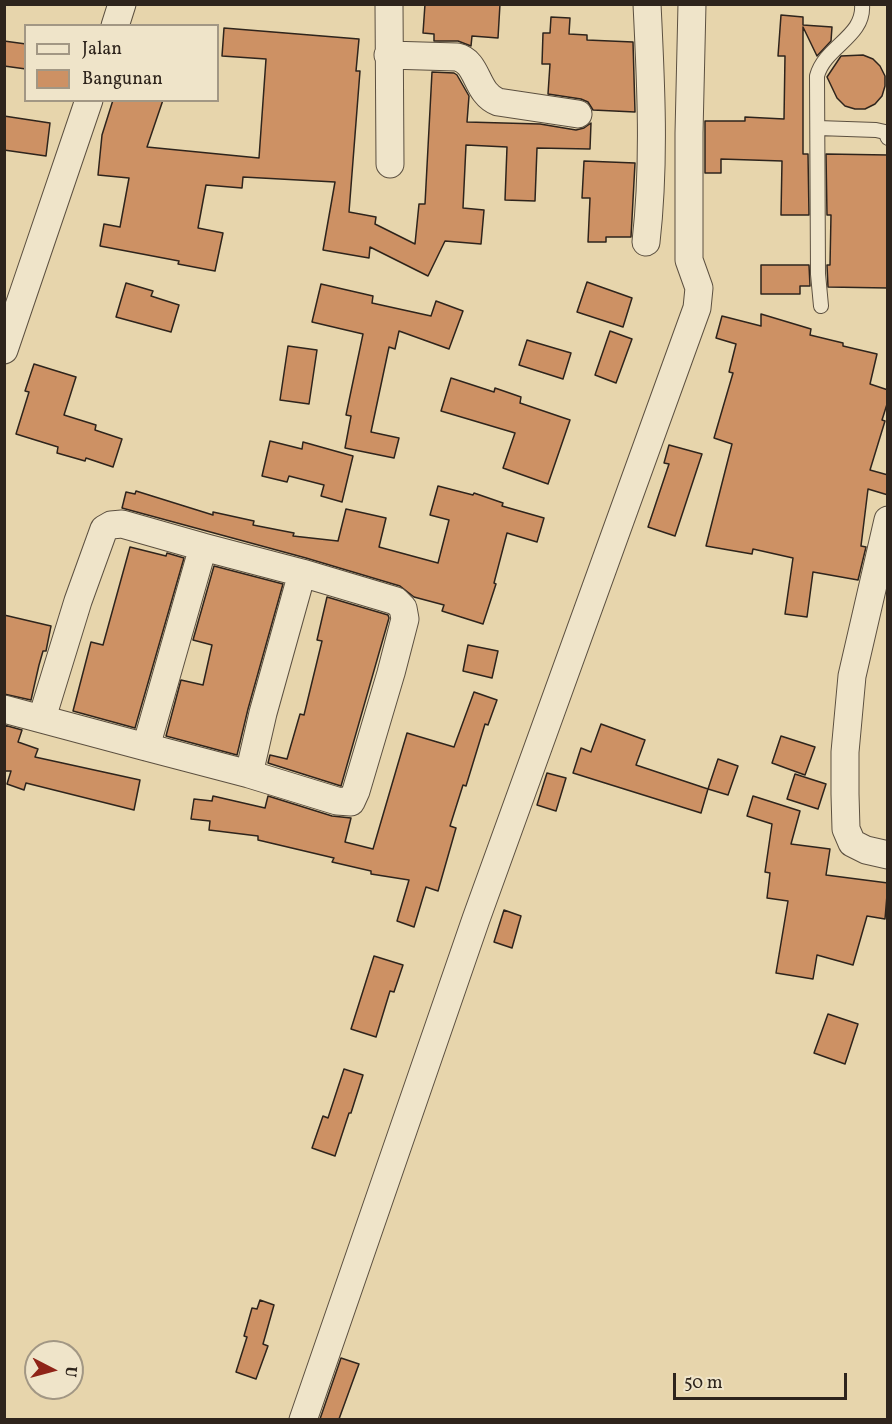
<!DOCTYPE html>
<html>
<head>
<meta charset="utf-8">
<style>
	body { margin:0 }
	#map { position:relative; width:892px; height:1424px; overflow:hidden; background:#e7d5ac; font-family:Vollkorn,serif }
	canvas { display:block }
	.frame { position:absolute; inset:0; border:6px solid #2e241c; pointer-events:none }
	.legend { position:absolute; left:24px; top:24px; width:195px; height:78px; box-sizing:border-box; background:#efe4c9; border:2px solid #a29784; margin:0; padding:8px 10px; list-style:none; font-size:18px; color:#2e241c }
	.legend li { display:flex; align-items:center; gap:12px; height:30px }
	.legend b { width:30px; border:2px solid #a29784 }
	.north { position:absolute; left:24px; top:1340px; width:60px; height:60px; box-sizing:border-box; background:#efe4c9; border:2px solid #a29784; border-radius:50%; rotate:96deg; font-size:16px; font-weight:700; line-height:24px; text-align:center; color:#2e241c }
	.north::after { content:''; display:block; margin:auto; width:21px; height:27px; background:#8f2418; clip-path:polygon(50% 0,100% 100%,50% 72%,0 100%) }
	.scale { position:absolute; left:673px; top:1373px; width:174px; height:27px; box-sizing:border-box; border:3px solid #2e241c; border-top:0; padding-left:8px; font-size:18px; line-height:21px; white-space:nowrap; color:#2e241c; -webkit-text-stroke:4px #efe4c9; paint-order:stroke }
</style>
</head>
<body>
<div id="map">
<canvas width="892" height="1424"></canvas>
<div class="frame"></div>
<ul class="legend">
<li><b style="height:8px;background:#efe4c9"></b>Jalan</li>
<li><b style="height:16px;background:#cd9164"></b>Bangunan</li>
</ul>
<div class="north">U</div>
<div class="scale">50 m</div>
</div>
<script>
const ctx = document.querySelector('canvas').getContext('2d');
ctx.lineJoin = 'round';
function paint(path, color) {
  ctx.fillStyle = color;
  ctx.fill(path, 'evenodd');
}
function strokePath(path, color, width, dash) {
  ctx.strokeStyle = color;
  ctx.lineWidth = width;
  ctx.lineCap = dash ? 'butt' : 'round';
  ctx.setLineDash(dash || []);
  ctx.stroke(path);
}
const building = new Path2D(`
	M 425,4 L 500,4 L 498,38 L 472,36 L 471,46 L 458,41 L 434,41 L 434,34 L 423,33 Z
	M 781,15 L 803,17 L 803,25 L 832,27 L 831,41 L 817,56 L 803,27 L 803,154 L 808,154 L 809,215 L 781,215 L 782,161 L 721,159 L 721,173 L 705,173 L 705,121 L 745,121 L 745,117 L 784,119 L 785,56 L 778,56 Z
	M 551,17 L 570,18 L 569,34 L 587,35 L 587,40 L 633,42 L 635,112 L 593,110 L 588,102 L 581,99 L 548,94 L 550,64 L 542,64 L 543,33 L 550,33 Z
	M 224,28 L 359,39 L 356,71 L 360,71 L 349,212 L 376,217 L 375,224 L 415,244 L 419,204 L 425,204 L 432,72 L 454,73 L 457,75 L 469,96 L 467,122 L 540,124 L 576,130 L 584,128 L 591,123 L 590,149 L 537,148 L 535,201 L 505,200 L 507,147 L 466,145 L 463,208 L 484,210 L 481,244 L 445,241 L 428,276 L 370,247 L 369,258 L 323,250 L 335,182 L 243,177 L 242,188 L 206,185 L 198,228 L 223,233 L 215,271 L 178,264 L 179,261 L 100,246 L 104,224 L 120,227 L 129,178 L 98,175 L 102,135 L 113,100 L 163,100 L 147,147 L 259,158 L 266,59 L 222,56 Z
	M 4,41 L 26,44 L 26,69 L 4,66 Z
	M 863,55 L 873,59 L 880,66 L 885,76 L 885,86 L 882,96 L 875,104 L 865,109 L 855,109 L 845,106 L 837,98 L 827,77 L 841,56 Z
	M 4,116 L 50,123 L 46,156 L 4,150 Z
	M 826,154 L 888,155 L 888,288 L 828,287 L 827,265 L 830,265 L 831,215 L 827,215 Z
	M 584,161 L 635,163 L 631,237 L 606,237 L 606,242 L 588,242 L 590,198 L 582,198 Z
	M 761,265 L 809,265 L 810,286 L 800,286 L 800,294 L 761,294 Z
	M 587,282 L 632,298 L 623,327 L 577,312 Z
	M 126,283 L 153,291 L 151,296 L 179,305 L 171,332 L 116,317 Z
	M 321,284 L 373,296 L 372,303 L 431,316 L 436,301 L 463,311 L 449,349 L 399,331 L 395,349 L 389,347 L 371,432 L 399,438 L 394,458 L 345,448 L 351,416 L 346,415 L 363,334 L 312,322 Z
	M 761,314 L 811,329 L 810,335 L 843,343 L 843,346 L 877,354 L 870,384 L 888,390 L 888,401 L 882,420 L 885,421 L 870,470 L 888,475 L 888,495 L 868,489 L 861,546 L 866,547 L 858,580 L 813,572 L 807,617 L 785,614 L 793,558 L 753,549 L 752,554 L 706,546 L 732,444 L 714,438 L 733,373 L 729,372 L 736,344 L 716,338 L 722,316 L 761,326 Z
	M 610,331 L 632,339 L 616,383 L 595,375 Z
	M 527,340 L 571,353 L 563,379 L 519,365 Z
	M 288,346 L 317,350 L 309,404 L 280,400 Z
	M 34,364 L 76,377 L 64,415 L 96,425 L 95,430 L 122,439 L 113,467 L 86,458 L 85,461 L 57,453 L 58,447 L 16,434 L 29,392 L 25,391 Z
	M 451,378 L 494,392 L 495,388 L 521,397 L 520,403 L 570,420 L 548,484 L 503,468 L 515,433 L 441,411 Z
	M 270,441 L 302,449 L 303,442 L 353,456 L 342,502 L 321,496 L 324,485 L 289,476 L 287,482 L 262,476 Z
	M 669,445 L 702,454 L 675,536 L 648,527 L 669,464 L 664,463 Z
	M 438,486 L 473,495 L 474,493 L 503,503 L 502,506 L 544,518 L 537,542 L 507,533 L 494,583 L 496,584 L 483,624 L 442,611 L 444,605 L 414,597 L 400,586 L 306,558 L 122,508 L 126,492 L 135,494 L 136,491 L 213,515 L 213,512 L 254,521 L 253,525 L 294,533 L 293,536 L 338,541 L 346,509 L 386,518 L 379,547 L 438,563 L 449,520 L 430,515 Z
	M 130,547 L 166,556 L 167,553 L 184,558 L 135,728 L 73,711 L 91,642 L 103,645 Z
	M 214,566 L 283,584 L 248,709 L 237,755 L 166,736 L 181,680 L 203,685 L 212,645 L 193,640 Z
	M 327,597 L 388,615 L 389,618 L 341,786 L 268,763 L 270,755 L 287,759 L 300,714 L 304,715 L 322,641 L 317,640 Z
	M 4,615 L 51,626 L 46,651 L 43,651 L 39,665 L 31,700 L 4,694 Z
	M 468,645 L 498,651 L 492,678 L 463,671 Z
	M 474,692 L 497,700 L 488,725 L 485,724 L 466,786 L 463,785 L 450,826 L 456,828 L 438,891 L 426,887 L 414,927 L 397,921 L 409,880 L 371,874 L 371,871 L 332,862 L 334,858 L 258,840 L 258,836 L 209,830 L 210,821 L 191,819 L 194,799 L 212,801 L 213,796 L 265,808 L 268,796 L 332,816 L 351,818 L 345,842 L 373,849 L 407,733 L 454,747 Z
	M 601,724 L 645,740 L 636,765 L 708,789 L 701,813 L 573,773 L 581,748 L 591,752 Z
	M 4,725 L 22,730 L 18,742 L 38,749 L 35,757 L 140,780 L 134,810 L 26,783 L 24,790 L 7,784 L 11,771 L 4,771 Z
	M 781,736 L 815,747 L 805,775 L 772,763 Z
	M 718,759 L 738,766 L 728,795 L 708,789 Z
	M 547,773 L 566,778 L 556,811 L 537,805 Z
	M 795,774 L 826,784 L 818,809 L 787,799 Z
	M 753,796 L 800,811 L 791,844 L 830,849 L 826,875 L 888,883 L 885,919 L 867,916 L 853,965 L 817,955 L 813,979 L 776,973 L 788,901 L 767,898 L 770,873 L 765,872 L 772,824 L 747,816 Z
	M 504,910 L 521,916 L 512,948 L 494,942 Z
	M 374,956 L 403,965 L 394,992 L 390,991 L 376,1037 L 351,1029 Z
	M 828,1014 L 858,1024 L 845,1064 L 814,1053 Z
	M 344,1069 L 363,1075 L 351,1113 L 349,1113 L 335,1156 L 312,1148 L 323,1116 L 328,1118 Z
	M 260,1300 L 274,1305 L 263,1344 L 268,1346 L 256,1379 L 236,1372 L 247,1337 L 244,1336 L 252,1308 L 257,1309 Z
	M 341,1358 L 359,1364 L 339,1419 L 320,1419 Z`);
paint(building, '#cd9164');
strokePath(building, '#2e241c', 1.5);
const service = new Path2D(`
	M 818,128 L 876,130 L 885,132 L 888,138
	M 821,306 L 818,274 L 817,76 C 825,46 865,37 862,4`);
const minor = new Path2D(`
	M 389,4 L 390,164
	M 115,26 L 122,4
	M 388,55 L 457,57 C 479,62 475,93 498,102 L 578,114
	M 646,242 C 655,163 651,84 647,4
	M 4,350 L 89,100
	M 888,520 L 852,676 L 845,752 L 845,794 L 846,829 L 852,843 L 866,850 L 888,855
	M 4,709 L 146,747 L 203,547 L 122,524 L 111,525 L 104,529 L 78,601 L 42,718
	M 146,747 L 249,774 L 263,713 L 302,573 L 203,547
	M 249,774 L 337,801 L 351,802 L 356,791 L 391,673 L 405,619 L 403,608 L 396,601 L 302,573
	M 303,1420 L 476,919 L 697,308 L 699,288 L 689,260 L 689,133 L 692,4`);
strokePath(service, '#5c5040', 16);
strokePath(minor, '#5c5040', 29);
strokePath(service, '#efe4c9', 14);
strokePath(minor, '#efe4c9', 27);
</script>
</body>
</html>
